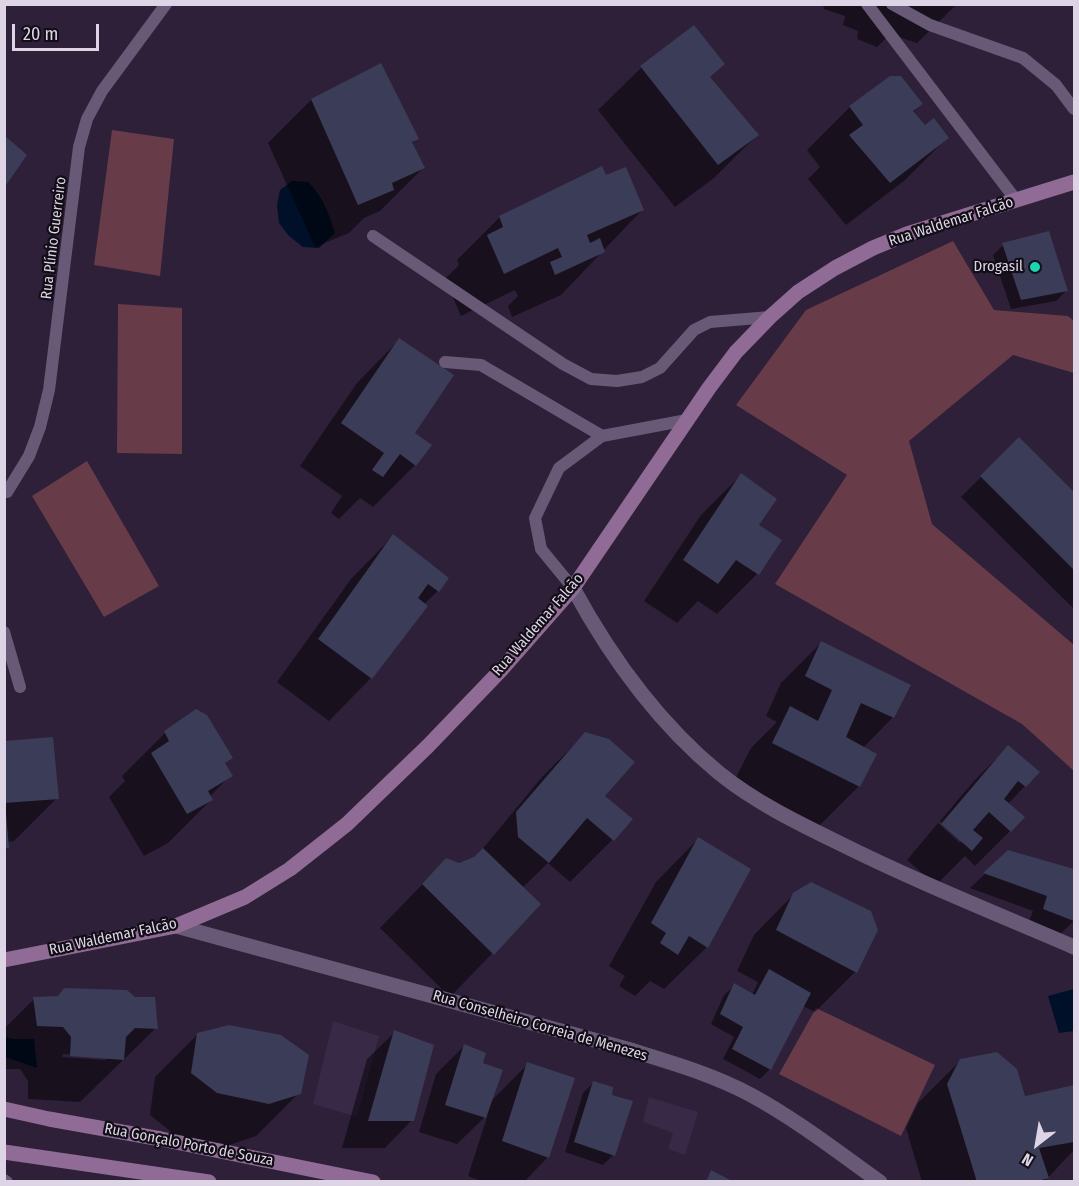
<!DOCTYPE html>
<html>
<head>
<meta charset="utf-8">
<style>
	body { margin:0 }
	#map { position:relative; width:1079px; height:1186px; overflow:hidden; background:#2d2038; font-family:"Fira Sans Condensed",sans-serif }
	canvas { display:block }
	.frame { position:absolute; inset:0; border:6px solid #ddd5e5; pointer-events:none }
	.north { position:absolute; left:1007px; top:1114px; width:60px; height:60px; -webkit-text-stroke:4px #120d17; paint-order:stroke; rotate:211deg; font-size:16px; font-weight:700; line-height:24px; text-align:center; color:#ddd5e5 }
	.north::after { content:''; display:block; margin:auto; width:21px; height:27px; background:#ddd5e5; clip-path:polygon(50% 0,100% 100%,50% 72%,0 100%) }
	.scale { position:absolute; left:12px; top:24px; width:87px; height:27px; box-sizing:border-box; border:3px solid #ddd5e5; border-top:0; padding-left:8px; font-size:18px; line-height:21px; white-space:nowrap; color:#ddd5e5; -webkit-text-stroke:4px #120d17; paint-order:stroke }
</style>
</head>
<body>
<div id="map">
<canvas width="1079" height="1186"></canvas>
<div class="frame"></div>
<div class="north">N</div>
<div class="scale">20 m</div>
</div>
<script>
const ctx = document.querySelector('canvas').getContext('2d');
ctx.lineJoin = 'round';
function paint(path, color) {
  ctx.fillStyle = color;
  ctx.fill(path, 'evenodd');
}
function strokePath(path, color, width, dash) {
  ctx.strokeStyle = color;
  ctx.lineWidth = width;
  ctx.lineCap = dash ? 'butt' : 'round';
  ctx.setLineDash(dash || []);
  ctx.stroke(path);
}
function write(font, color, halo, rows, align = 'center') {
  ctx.font = font + ' "Fira Sans Condensed",sans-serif';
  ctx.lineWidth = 4.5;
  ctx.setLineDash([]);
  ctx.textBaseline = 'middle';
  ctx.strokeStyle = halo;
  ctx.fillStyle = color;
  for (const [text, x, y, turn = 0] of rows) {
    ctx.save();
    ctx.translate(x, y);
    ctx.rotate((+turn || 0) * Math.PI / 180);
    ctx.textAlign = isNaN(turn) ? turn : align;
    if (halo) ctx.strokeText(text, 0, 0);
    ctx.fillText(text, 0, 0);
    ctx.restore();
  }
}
paint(new Path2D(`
	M 333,1021 L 379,1036 L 357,1117 L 313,1104 Z
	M 649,1097 L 698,1112 L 685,1155 L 668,1149 L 673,1133 L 643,1122 Z`), '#382946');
paint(new Path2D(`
	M 112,130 L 174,139 L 160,276 L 94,265 Z
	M 953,241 L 994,310 L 1068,316 L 1074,321 L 1074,373 L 1013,355 L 909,441 L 932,524 L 1074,645 L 1074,771 L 1022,724 L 775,584 L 847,475 L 736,405 L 806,310 Z
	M 118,304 L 182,308 L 182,454 L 117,453 Z
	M 87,461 L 159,586 L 104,617 L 32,496 Z
	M 816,1008 L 935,1065 L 901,1136 L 779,1074 Z`), '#683b49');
paint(new Path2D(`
	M 292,181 L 308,182 C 323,196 329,214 335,233 L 319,248 L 303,247 L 289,236 L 279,223 L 277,205 L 280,190 Z
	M 1074,989 L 1074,1031 L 1059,1033 L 1048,996 Z
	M 4,1036 L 13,1039 L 34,1039 L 37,1068 L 5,1057 Z`), '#001028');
paint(new Path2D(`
	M 823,4 L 957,4 L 917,43 L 890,34 L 877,47 L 857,39 L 858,31 L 843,25 L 845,16 L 824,9 Z
	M 693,27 L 709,78 L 757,135 L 714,178 L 675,207 L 598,110 L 641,68 Z
	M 381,65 L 417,138 L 412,144 L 423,168 L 380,211 L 364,218 L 349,233 L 315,247 L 268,143 L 311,100 Z
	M 891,77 L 921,104 L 913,112 L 925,127 L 947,138 L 904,181 L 846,225 L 808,179 L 820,167 L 807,150 L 850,107 Z
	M 605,177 L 642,210 L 561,295 L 512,317 L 508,306 L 518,296 L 515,290 L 461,316 L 445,279 L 459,265 L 457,260 L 500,217 Z
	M 1003,245 L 1066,291 L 1056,301 L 1011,309 L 993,255 Z
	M 399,340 L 413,434 L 415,465 L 373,507 L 360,498 L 339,519 L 331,513 L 342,496 L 300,466 L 357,383 Z
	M 1019,439 L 1074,494 L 1074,609 L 961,497 Z
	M 741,475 L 757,525 L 757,574 L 717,614 L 698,601 L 677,623 L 644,601 L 701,515 Z
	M 393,536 L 438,591 L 424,604 L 426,606 L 371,678 L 329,721 L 277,682 L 351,579 Z
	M 821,643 L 893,717 L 863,748 L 859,786 L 819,826 L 733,783 L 751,748 L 777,722 L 766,716 L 781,683 Z
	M 196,711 L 231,758 L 224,764 L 231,775 L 209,797 L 211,800 L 168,843 L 144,856 L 109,797 L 125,781 L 122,776 L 165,733 Z
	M 585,734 L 603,797 L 612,840 L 570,882 L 548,863 L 522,888 L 539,905 L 450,997 L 380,928 L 446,860 L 459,865 L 475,858 L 542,777 Z
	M 4,742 L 57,798 L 14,841 L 7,842 L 8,847 L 4,850 Z
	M 1008,747 L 1038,772 L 1008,804 L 1010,831 L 975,866 L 965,856 L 936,885 L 907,860 L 938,823 L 960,843 L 962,841 L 940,821 L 973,782 Z
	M 698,839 L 707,947 L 664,989 L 650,981 L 635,996 L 619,986 L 625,976 L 609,966 L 656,882 Z
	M 1008,852 L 1074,871 L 1074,921 L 1059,935 L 1028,924 L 1033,911 L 970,888 Z
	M 794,894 L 876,930 L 855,972 L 815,1012 L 803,1006 L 770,1069 L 760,1079 L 723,1059 L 734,1037 L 711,1024 L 724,995 L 735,985 L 752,995 L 758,982 L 737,971 L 754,935 Z
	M 34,999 L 156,1028 L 80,1102 L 28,1099 L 28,1081 L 20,1069 L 4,1069 L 4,1029 ZM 63,1054 L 108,1057 L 105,1060 L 62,1057 Z
	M 395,1032 L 412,1120 L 385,1148 L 342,1148 L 367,1059 Z
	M 198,1034 L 299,1093 L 256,1136 L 226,1146 L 175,1135 L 150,1115 L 155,1077 Z
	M 464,1046 L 491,1101 L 528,1064 L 548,1157 L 524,1182 L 483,1182 L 468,1176 L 488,1114 L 457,1144 L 419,1132 L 436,1074 Z
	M 961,1060 L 1024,1098 L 1074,1087 L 1074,1150 L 1044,1182 L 922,1182 L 906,1128 L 918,1103 Z
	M 593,1083 L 613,1155 L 603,1165 L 565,1152 L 583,1093 Z`), '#0007');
paint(new Path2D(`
	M 694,25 L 725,64 L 710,77 L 759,135 L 718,165 L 640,66 Z
	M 381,63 L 419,139 L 412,142 L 425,168 L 392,183 L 394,190 L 358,205 L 311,99 Z
	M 890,76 L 901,76 L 923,104 L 913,111 L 925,125 L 934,118 L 949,138 L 890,183 L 849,135 L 863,125 L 849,106 Z
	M 4,135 L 27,155 L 4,188 Z
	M 602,166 L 606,175 L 626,167 L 644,210 L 587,235 L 590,243 L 600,238 L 605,252 L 555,275 L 550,262 L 562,257 L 558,248 L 504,274 L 487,235 L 503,227 L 499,216 Z
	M 1049,231 L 1068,291 L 1021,300 L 1002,243 Z
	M 399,338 L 454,375 L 415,433 L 432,445 L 416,466 L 400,454 L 383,477 L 372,470 L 384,453 L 341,423 Z
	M 1019,437 L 1074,492 L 1074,570 L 980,476 Z
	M 741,473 L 777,499 L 759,525 L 782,540 L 759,575 L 736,560 L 718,584 L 683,560 Z
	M 393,534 L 449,578 L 439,592 L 428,584 L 418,598 L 428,606 L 372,679 L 318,639 Z
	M 821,641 L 911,685 L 894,718 L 861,703 L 846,737 L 877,754 L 860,787 L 772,743 L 790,706 L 818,721 L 832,690 L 805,676 Z
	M 196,709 L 207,715 L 233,758 L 225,763 L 233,776 L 208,791 L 213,800 L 187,814 L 151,753 L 169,741 L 164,731 Z
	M 585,732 L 609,739 L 635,762 L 605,796 L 633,819 L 614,841 L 587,818 L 549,863 L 518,837 L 516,812 Z
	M 53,737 L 59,799 L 4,803 L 4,741 Z
	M 1008,745 L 1040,772 L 1026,787 L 1018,781 L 1004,799 L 1025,817 L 1011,832 L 989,812 L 973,830 L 983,838 L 972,851 L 941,824 Z
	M 4,813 L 6,813 L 9,848 L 4,848 Z
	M 698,837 L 751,869 L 708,948 L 689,936 L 678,955 L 660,943 L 666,933 L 651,923 Z
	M 483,848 L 541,904 L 494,955 L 422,884 L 446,858 L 459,863 L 474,857 Z
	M 1008,850 L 1074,869 L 1074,921 L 1043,909 L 1047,896 L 983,873 Z
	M 811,882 L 871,911 L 878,930 L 857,973 L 776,930 L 793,893 Z
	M 769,969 L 811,993 L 771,1070 L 732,1049 L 743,1027 L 720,1014 L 734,983 L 755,995 Z
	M 64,988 L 127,990 L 135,997 L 155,997 L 158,1029 L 135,1028 L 126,1037 L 124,1060 L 70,1056 L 71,1037 L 63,1027 L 37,1026 L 33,997 L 58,996 Z
	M 229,1025 L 281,1035 L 309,1055 L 301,1094 L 269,1104 L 217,1093 L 191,1073 L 197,1033 Z
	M 394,1030 L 434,1045 L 414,1121 L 368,1121 Z
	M 464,1044 L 486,1053 L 483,1063 L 503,1070 L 486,1118 L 445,1105 Z
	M 997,1052 L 1017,1069 L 1025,1096 L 1074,1085 L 1074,1142 L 1039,1148 L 1049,1178 L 1034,1182 L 977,1182 L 947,1084 L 960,1059 Z
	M 527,1062 L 575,1078 L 549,1158 L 502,1141 Z
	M 593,1081 L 613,1087 L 612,1095 L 633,1101 L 615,1156 L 574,1142 Z
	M 711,1170 L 734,1182 L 706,1182 Z`), '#3b3c58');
strokePath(new Path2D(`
	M 867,4 L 1016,200
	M 892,4 L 930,25 L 1023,58 L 1056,85 L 1074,109
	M 373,236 L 563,364 L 591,379 L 617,381 L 642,377 L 660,368 L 694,330 L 710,322 L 770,317
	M 445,362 L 481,365 L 602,436
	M 7,492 L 29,456 L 40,427 L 49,390 L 79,147 L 87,119 L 102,91 L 166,4
	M 573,588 L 541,549 L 535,518 L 559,468 L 602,436 L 687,420
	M 4,632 L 20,687
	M 4,1180 L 7,1182`), '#685a76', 12);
strokePath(new Path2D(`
	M 573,588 C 611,658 657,722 719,773 C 755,802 796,822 837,842 C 915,881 995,913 1074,947
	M 176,926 L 627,1049 C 669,1062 712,1074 751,1095 C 797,1120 838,1152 880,1182`), '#685a76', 15);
strokePath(new Path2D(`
	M 4,960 L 176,926 L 245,897 L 290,869 L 347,824 L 428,746 L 501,670 L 573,588 L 709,388 L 736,352 L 770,317 L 798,292 L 835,268 L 873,248 L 907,234 L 1074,182
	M 4,1109 L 49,1119 L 161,1139 L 373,1182
	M 4,1152 L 209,1182`), '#906b95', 15);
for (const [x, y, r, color] of [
	[1035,267,6,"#1bd5b1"]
]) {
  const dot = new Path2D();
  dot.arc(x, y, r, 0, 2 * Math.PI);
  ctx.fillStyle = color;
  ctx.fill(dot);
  strokePath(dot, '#120d17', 2);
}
write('15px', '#ddd5e5', '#120d17', [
	["Rua Waldemar Falcão",951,222,-18],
	["Rua Plínio Guerreiro",54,238,-83],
	["Rua Waldemar Falcão",538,625,-49],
	["Rua Waldemar Falcão",113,937,-12],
	["Rua Conselheiro Correia de Menezes",540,1026,16],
	["Rua Gonçalo Porto de Souza",189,1145,11]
]);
write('15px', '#ddd5e5', '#120d17', [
	["Drogasil",1023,267]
], 'right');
</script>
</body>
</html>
